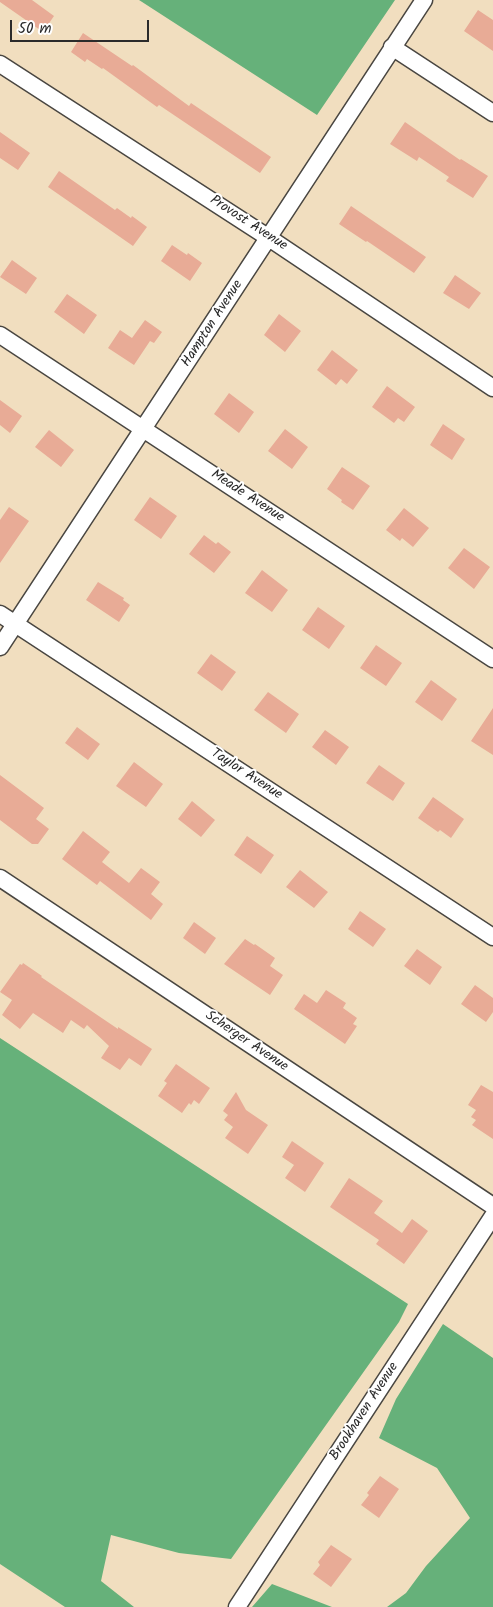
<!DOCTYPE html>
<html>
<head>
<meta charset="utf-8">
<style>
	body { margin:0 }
	#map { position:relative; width:493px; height:1607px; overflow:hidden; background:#f1debf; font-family:Kalam,sans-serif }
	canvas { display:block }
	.scale { position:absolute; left:10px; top:20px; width:139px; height:22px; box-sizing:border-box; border:2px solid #2b2b2b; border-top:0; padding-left:6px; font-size:15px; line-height:18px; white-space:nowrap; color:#2b2b2b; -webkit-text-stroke:4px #fff; paint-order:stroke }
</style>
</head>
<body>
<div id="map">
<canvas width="493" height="1607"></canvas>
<div class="scale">50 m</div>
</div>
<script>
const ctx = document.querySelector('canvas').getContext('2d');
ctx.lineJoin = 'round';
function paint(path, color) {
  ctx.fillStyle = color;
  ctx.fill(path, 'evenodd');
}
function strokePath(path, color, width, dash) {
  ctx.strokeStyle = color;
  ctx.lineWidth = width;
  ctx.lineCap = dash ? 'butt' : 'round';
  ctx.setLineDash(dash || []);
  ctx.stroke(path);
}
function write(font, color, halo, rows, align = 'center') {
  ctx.font = font + ' Kalam,sans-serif';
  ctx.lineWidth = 4;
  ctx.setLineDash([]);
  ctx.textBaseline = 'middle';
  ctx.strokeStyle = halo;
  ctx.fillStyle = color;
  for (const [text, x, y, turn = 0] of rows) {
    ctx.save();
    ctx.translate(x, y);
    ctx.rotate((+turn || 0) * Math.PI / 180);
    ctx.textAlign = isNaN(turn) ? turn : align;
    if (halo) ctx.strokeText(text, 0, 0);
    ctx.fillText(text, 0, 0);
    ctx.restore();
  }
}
paint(new Path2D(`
	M 139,0 L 395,0 L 317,115 Z
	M 0,1038 L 408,1304 L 399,1322 L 231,1559 L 179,1553 L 111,1535 L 101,1581 L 134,1607 L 65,1607 L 0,1564 Z
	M 443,1324 L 493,1358 L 493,1607 L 387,1607 L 406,1593 L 426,1566 L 470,1518 L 437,1468 L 379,1438 L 396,1399 Z
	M 272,1584 L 332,1607 L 252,1607 Z`), '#66b17a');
paint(new Path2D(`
	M 0,0 L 32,0 L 54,16 L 43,32 L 0,2 Z
	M 478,10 L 493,20 L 493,51 L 464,31 Z
	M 83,33 L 132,66 L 133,65 L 189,106 L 191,103 L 271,157 L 260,173 L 159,105 L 157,107 L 103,68 L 102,69 L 87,59 L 85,62 L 71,52 Z
	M 405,122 L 460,160 L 461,159 L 488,176 L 473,198 L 446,181 L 449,177 L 419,157 L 417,161 L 390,144 Z
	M 0,132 L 30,153 L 18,170 L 0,158 Z
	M 59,171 L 115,210 L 117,208 L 131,218 L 132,216 L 147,227 L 133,246 L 48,187 Z
	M 351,206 L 426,257 L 414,273 L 367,241 L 366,242 L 339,224 Z
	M 172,245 L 187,255 L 188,253 L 202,263 L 190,281 L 161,261 Z
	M 12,260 L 37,278 L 26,294 L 0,277 Z
	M 455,275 L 481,293 L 469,309 L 443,293 Z
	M 67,294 L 97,315 L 84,334 L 54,312 Z
	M 279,314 L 301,331 L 285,352 L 264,335 Z
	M 145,320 L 162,332 L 154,343 L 150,341 L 134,365 L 108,348 L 120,330 L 132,338 Z
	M 332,350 L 358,370 L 347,384 L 341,379 L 336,385 L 317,370 Z
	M 387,386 L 415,407 L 404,422 L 398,418 L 394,423 L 372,407 Z
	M 229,393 L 254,412 L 239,433 L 214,414 Z
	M 0,400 L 22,416 L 10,433 L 0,425 Z
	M 443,424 L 465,439 L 452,460 L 430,445 Z
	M 285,429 L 308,447 L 292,469 L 268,451 Z
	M 49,430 L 74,450 L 61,467 L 35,447 Z
	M 342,467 L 370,486 L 353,510 L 341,502 L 342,500 L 327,489 Z
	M 150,497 L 177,516 L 161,539 L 134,520 Z
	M 9,507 L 29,521 L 0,563 L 0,520 Z
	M 404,508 L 429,528 L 413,547 L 402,538 L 400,541 L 386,530 Z
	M 204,535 L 216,544 L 218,542 L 231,552 L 214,573 L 189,554 Z
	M 464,548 L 490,567 L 474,589 L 448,568 Z
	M 262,570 L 288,590 L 272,612 L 245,593 Z
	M 98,582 L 124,598 L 123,600 L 130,605 L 119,622 L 86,600 Z
	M 318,607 L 345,626 L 329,649 L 302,630 Z
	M 376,645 L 402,663 L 386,686 L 360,668 Z
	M 211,654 L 236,672 L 222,691 L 197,673 Z
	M 431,680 L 457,699 L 442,721 L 415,702 Z
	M 268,692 L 299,714 L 286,733 L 254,710 Z
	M 493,708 L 493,755 L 471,741 Z
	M 77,727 L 100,744 L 88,760 L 65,743 Z
	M 325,730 L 349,747 L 336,765 L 312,747 Z
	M 134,762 L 163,784 L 146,807 L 116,786 Z
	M 379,765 L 405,783 L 393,801 L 366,783 Z
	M 0,775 L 44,808 L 36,819 L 49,829 L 38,844 L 32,844 L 0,820 Z
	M 433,797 L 464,819 L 451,838 L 440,830 L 438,832 L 418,818 Z
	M 192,801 L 215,820 L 201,837 L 178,819 Z
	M 83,831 L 110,852 L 102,862 L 129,883 L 141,868 L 160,882 L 151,894 L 163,904 L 151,920 L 100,881 L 97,885 L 62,859 Z
	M 247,836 L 274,855 L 261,874 L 234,855 Z
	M 300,870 L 328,892 L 314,908 L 286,887 Z
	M 360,911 L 386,929 L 373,947 L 348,929 Z
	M 194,922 L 216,938 L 205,954 L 183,938 Z
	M 245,939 L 254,945 L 255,944 L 275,958 L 270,966 L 283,975 L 270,995 L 224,964 Z
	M 417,949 L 442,967 L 430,985 L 404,966 Z
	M 23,963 L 42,976 L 41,977 L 118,1029 L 118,1027 L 152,1049 L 141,1066 L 129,1058 L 120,1070 L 101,1058 L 109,1046 L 87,1025 L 84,1029 L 71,1020 L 63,1033 L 33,1013 L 20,1029 L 2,1015 L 12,1000 L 0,992 L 20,964 L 22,965 Z
	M 475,985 L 493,998 L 493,1012 L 486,1022 L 461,1004 Z
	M 326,990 L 346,1003 L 343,1008 L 357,1018 L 353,1024 L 357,1026 L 345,1044 L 294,1009 L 304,994 L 317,1003 Z
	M 176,1064 L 210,1088 L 199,1104 L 194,1100 L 191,1105 L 189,1103 L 182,1113 L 158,1096 L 167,1083 L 164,1081 Z
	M 481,1085 L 493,1092 L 493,1139 L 472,1125 L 476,1120 L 471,1117 L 476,1110 L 468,1105 Z
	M 236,1092 L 246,1110 L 268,1125 L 248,1154 L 225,1138 L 233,1127 L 224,1120 L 228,1115 L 223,1111 Z
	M 292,1141 L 324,1163 L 305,1192 L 285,1178 L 294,1165 L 282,1157 Z
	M 349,1178 L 383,1201 L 374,1213 L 402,1233 L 412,1219 L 428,1231 L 404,1264 L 376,1244 L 379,1240 L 330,1207 Z
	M 380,1476 L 399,1489 L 379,1518 L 361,1505 L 369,1495 L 367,1493 Z
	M 331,1545 L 352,1559 L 331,1587 L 313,1574 L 320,1565 L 318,1562 Z`), '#e8ab96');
const minor = new Path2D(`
	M 392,47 L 493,113
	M 0,64 L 269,238 L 493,388
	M 0,335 L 493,659
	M 0,614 L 493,937
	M 0,647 L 424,0
	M 0,878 L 493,1206
	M 237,1607 L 493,1216`);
strokePath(minor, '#494641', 19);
strokePath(minor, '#fff', 16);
write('14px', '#2b2b2b', '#fff', [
	["Provost Avenue",248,224,33],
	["Hampton Avenue",213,324,-57],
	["Meade Avenue",247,497,33],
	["Taylor Avenue",246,775,33],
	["Scherger Avenue",246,1042,34],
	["Brookhaven Avenue",365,1412,-57]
]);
</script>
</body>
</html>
